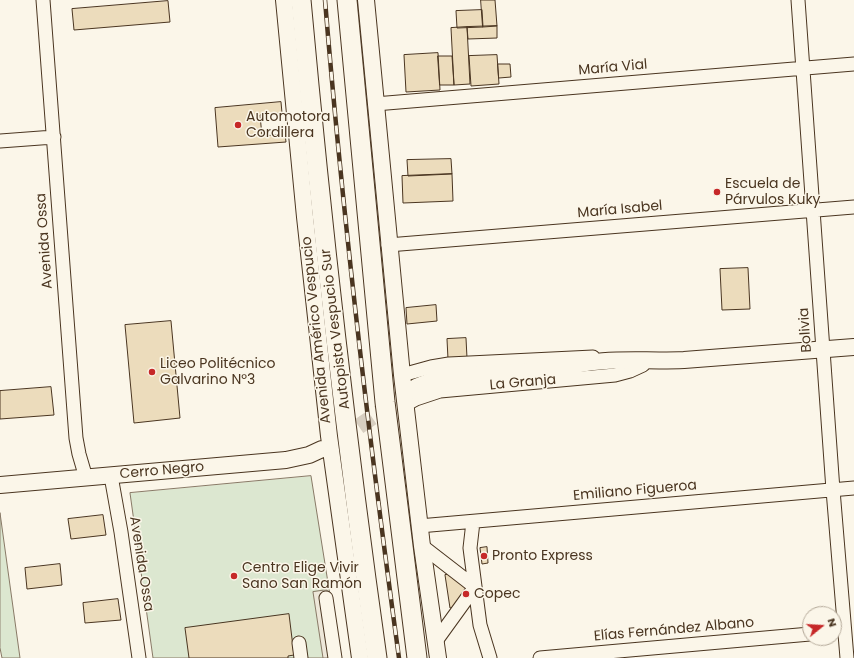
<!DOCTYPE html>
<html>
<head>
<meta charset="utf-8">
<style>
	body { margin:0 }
	#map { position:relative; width:854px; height:658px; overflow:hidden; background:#fbf6e9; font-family:Poppins,sans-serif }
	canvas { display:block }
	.north { position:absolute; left:802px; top:606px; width:40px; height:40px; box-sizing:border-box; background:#fbf6e9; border:1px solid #b4a999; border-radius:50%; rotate:72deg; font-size:11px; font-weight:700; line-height:16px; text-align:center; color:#4a3520 }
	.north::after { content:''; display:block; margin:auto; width:14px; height:18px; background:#c62828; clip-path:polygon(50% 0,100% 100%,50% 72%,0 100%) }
</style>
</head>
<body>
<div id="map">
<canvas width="854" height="658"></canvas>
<div class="north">N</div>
</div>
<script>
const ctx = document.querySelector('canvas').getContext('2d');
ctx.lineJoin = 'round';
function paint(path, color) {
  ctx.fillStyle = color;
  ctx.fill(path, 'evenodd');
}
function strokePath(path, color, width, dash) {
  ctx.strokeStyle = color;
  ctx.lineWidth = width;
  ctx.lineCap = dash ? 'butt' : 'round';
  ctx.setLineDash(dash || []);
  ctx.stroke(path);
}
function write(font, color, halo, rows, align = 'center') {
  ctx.font = font + ' Poppins,sans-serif';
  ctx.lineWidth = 3;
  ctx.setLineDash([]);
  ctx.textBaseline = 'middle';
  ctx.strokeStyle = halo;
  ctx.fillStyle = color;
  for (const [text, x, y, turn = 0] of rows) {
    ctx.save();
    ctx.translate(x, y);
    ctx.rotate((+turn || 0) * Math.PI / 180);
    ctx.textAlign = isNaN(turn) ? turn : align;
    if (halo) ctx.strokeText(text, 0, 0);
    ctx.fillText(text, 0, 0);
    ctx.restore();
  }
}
const green = new Path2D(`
	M 311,476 L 340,658 L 153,658 L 130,493 Z
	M 0,513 L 20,658 L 2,658 L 0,648 Z`);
paint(green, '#dce7d0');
strokePath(green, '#887966', 1);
const parking = new Path2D(`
	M 327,590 L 337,658 L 323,658 L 313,592 Z`);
paint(parking, '#ede7d9');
strokePath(parking, '#887966', 1);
const building = new Path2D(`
	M 481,0 L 495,0 L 497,26 L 483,27 Z
	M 168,1 L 170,22 L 74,30 L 72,9 Z
	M 482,10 L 483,27 L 457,28 L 456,11 Z
	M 497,26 L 497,38 L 468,39 L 467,27 Z
	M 467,27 L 470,84 L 454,85 L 451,28 Z
	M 438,53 L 440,90 L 406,92 L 404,55 Z
	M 497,55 L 499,84 L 471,86 L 469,56 Z
	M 438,56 L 452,56 L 454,85 L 440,85 Z
	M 498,64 L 510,64 L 511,77 L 499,78 Z
	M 281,102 L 282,113 L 260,115 L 262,136 L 285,134 L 286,142 L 218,147 L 215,108 Z
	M 451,159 L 452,174 L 408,176 L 407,160 Z
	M 452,174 L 453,201 L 403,203 L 402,176 Z
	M 748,268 L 750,309 L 722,310 L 720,269 Z
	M 436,305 L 437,321 L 407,324 L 406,308 Z
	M 171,321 L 180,418 L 134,423 L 125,325 Z
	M 466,338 L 467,358 L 448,359 L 447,339 Z
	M 51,387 L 54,415 L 0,419 L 0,391 Z
	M 103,515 L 106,535 L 71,539 L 68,519 Z
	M 487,547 L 488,563 L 482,564 L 480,548 Z
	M 60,564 L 62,585 L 27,589 L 25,568 Z
	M 478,570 L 483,603 L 450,608 L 445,575 Z
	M 118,599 L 121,620 L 85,623 L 83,603 Z
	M 289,614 L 294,655 L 288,656 L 288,658 L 189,658 L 185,628 Z`);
paint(building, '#ecdcbc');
strokePath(building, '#4a3520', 1);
strokePath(new Path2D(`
	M 339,440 L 415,388`), '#d8cfc1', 16, [16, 8]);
const minor = new Path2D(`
	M 43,0 L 76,438 L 79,454 L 86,478
	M 798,0 L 833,490 L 847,658
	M 375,104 L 854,64
	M 0,141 L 54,137
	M 388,245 L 854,207
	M 402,375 L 431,367 L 449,364 L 593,357
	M 405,405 L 416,399 L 440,391 L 615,375 L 630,371 L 643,365
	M 111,476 L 121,532 L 139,658
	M 473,522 L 470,548 L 480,625 L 490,658
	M 419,526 L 854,488
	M 422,546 L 475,587 L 436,641
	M 326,598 L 335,658
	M 299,643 L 301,658
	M 540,658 L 810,634`);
const major = new Path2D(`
	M 284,0 L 305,217 L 329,436 L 360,658
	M 366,0 L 402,375 L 422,546 L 438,658
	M 559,369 C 600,356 642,362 684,360 L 854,347
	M 416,387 L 436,379 L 446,377 L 559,369 L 570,370
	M 0,485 L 286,460 L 309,455 L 322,449`);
const highway = new Path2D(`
	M 301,0 C 321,220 346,440 377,658
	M 347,0 L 385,402 L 417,658`);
strokePath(minor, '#4a3520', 15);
strokePath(major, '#4a3520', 18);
strokePath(highway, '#4a3520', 21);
strokePath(minor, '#fbf6e9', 13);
strokePath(major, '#fbf6e9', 16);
strokePath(highway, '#fbf6e9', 19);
const rail = new Path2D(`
	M 325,0 C 343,220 369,439 399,658`);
strokePath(rail, '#4a3520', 4.5);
strokePath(rail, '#fbf6e9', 3, [9]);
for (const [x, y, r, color] of [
	[238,125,4,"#c62828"],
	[717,192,4,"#c62828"],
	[152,372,4,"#c62828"],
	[484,556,4,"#c62828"],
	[234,576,4,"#c62828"],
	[466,594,4,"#c62828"]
]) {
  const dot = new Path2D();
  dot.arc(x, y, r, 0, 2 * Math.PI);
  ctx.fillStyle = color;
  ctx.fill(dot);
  strokePath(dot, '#fbf6e9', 1.5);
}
write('14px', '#4a3520', '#fbf6e9', [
	["María Vial",613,68,-5],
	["María Isabel",620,210,-5],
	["Avenida Ossa",45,241,-94],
	["Autopista Vespucio Sur",336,329,-97],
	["Avenida Américo Vespucio",317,330,-96],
	["Bolivia",806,330,-94],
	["La Granja",523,383,-5],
	["Cerro Negro",162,471,-5],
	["Emiliano Figueroa",635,491,-5],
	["Avenida Ossa",141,564,81],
	["Elías Fernández Albano",674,630,-5]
]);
write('14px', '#4a3520', '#fbf6e9', [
	["Automotora",246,117],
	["Cordillera",246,133],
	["Escuela de",725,184],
	["Párvulos Kuky",725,200],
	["Liceo Politécnico",160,364],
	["Galvarino N°3",160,380],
	["Pronto Express",492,556],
	["Centro Elige Vivir",242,568],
	["Sano San Ramón",242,584],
	["Copec",474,594]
], 'left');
</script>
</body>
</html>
